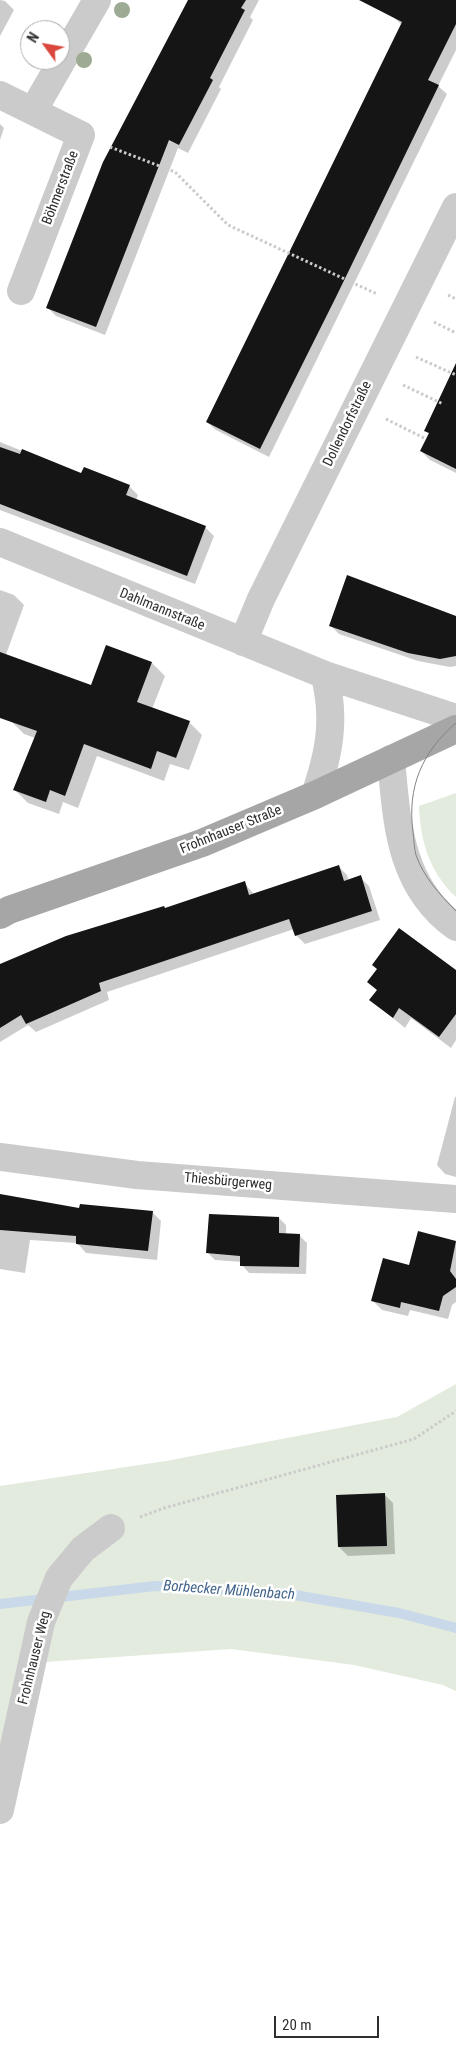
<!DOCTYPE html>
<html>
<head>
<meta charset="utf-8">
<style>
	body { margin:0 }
	#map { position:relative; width:456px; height:2058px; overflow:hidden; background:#fff; font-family:"Roboto Condensed",sans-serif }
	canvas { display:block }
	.north { position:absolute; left:20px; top:20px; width:50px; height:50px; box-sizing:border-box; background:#fff; border:1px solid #ababab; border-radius:50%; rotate:302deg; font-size:14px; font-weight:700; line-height:20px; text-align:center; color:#2e2e2e }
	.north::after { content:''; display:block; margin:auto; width:18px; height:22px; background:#da473c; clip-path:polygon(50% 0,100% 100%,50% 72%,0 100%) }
	.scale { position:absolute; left:274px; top:2016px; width:105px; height:22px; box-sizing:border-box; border:2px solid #2e2e2e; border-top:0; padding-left:6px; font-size:15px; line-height:18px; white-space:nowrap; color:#2e2e2e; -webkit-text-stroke:4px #fff; paint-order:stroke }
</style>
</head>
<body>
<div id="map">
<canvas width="456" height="2058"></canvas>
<div class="north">N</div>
<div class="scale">20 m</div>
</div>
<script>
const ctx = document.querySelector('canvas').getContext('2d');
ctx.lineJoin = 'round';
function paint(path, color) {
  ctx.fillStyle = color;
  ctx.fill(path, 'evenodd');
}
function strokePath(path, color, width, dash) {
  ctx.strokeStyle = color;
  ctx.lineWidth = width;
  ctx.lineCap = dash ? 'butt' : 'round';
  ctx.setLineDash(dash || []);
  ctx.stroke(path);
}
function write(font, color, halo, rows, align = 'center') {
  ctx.font = font + ' "Roboto Condensed",sans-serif';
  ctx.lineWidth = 5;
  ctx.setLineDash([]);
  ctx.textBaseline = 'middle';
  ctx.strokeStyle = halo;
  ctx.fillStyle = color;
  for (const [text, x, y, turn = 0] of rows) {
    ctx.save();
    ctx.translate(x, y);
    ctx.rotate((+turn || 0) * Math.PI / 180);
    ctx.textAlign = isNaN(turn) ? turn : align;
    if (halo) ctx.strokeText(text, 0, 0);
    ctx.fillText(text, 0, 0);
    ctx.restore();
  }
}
paint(new Path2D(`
	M 456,793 L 456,897 C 430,873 420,841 419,806 Z
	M 456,1384 L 456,1691 L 443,1685 L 354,1665 L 231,1649 L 45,1662 L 0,1762 L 0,1486 L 166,1461 L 397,1417 Z`), '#e2ebdd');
paint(new Path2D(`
	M 0,0 L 5,1 L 14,10 L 0,36 Z
	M 189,0 L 259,0 L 250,17 L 253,20 L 219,87 L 221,89 L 188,153 L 178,148 L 105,335 L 56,316 L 47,307 Z
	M 399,0 L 456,0 L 456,50 L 438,86 L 447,94 L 269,457 L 216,430 L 207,422 L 402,25 L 392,16 Z
	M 0,124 L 4,128 L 0,140 Z
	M 456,368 L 456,473 L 430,460 L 421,451 L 430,434 L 426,430 Z
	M 0,442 L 82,475 L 129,486 L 138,495 L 136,500 L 205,527 L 214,536 L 195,584 L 0,510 Z
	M 0,590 L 14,595 L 24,605 L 3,663 L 0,662 Z
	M 456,617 L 456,666 L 450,667 L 418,661 L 339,634 L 330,625 Z
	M 107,647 L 152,663 L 165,676 L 152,709 L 189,722 L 202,735 L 189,770 L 170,764 L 164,781 L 97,756 L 78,808 L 63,802 L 59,814 L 28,803 L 15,790 L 35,738 L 24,734 L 11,721 L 92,686 Z
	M 339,867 L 347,875 L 349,881 L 360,877 L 369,886 L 380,920 L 305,944 L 296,935 L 294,929 L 107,992 L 109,1000 L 36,1032 L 28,1025 L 0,1042 L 0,969 L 244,883 L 254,894 Z
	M 456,972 L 456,1040 L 451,1048 L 411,1018 L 405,1028 L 371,1000 L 378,991 L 369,982 Z
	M 455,1097 L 456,1097 L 456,1177 L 445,1174 L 437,1165 Z
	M 0,1196 L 80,1209 L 152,1212 L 161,1221 L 157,1260 L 86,1253 L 77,1243 L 30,1240 L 25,1273 L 0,1269 Z
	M 279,1218 L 286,1225 L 286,1235 L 300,1236 L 307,1243 L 306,1274 L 249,1273 L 242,1265 L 242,1262 L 215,1260 L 208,1253 Z
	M 419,1232 L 456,1242 L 456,1302 L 452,1305 L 448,1319 L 410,1310 L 408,1316 L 382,1310 L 373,1301 L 410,1266 Z
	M 384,1494 L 393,1503 L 395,1554 L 348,1556 L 339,1547 Z`), '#0003');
strokePath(new Path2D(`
	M 0,1604 L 155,1586 L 289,1594 L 399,1613 L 456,1628`), '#cad9e9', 10);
paint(new Path2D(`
	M 188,0 L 246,0 L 241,8 L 245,10 L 210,78 L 213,80 L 179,145 L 169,140 L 96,327 L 46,308 L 103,162 Z
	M 359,0 L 456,0 L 456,24 L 428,80 L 439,85 L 336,297 L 260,449 L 206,422 L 402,22 Z
	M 456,363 L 456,469 L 420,451 L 429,433 L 424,431 Z
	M 0,447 L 20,454 L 22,449 L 81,473 L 84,467 L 130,485 L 126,495 L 206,526 L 187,576 L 0,504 Z
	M 347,575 L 456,616 L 456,656 L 440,659 L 408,653 L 329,626 Z
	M 106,645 L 152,662 L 137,702 L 190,721 L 176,758 L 157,751 L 151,769 L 84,744 L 65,796 L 50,790 L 46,802 L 13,790 L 37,731 L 0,718 L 0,652 L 91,685 Z
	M 339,865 L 344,881 L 361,875 L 372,911 L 295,936 L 289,919 L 99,983 L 101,991 L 26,1024 L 21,1015 L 0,1028 L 0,964 L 66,936 L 164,906 L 165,908 L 245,881 L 249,895 Z
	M 399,928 L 456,970 L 456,1014 L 439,1037 L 399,1008 L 393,1018 L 369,1000 L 377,990 L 367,982 L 377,969 L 372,965 Z
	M 0,1194 L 79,1208 L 80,1204 L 153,1211 L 148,1251 L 76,1244 L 76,1236 L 0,1230 Z
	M 209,1214 L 279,1217 L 279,1233 L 300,1234 L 299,1267 L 240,1266 L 240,1256 L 206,1253 Z
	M 418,1231 L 456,1241 L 450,1271 L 456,1279 L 456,1287 L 443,1296 L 439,1311 L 401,1302 L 400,1308 L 371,1301 L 383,1258 L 409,1265 Z
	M 385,1493 L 387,1546 L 338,1547 L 336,1495 Z`), '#151515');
strokePath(new Path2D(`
	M 110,147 L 175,172 L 228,225 L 377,294
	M 448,295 L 456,299
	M 434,322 L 456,333
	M 416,357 L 456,375
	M 403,385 L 443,404
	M 386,419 L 426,439
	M 140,1517 L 164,1508 L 414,1439 L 456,1411`), '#cbcbcb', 3, [2.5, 2.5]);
strokePath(new Path2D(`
	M 0,95 L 81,135 L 21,291
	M 33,111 L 97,0
	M 0,542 L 325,675 L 456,718
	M 243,642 L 261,599 L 456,207
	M 391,759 C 397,823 399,886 456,927
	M 315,795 C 324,768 332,740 330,710 C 330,699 327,687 325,675
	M 0,1157 L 137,1175 L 456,1199
	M 0,1810 L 41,1622 L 59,1578 L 83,1549 L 111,1528`), '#cbcbcb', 28);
strokePath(new Path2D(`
	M 0,915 L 9,910 L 202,843 L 315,795 L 456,729`), '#a6a6a6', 28);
strokePath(new Path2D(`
	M 456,723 C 422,752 407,787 413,832 C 414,839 414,848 416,855 C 423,876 440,895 456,911`), '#838383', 1);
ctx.fillStyle = '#9dab95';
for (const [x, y] of [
	[122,10],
	[84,60]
]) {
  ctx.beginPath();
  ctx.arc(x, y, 8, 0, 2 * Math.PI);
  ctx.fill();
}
write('14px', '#2e2e2e', '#fff', [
	["Böhmerstraße",61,188,-69],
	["Dollendorfstraße",348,424,-64],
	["Dahlmannstraße",162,610,22],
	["Frohnhauser Straße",231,830,-22],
	["Thiesbürgerweg",228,1182,5],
	["Frohnhauser Weg",35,1658,-76]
]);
write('italic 15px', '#42648b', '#fff', [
	["Borbecker Mühlenbach",229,1591,4]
]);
</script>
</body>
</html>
